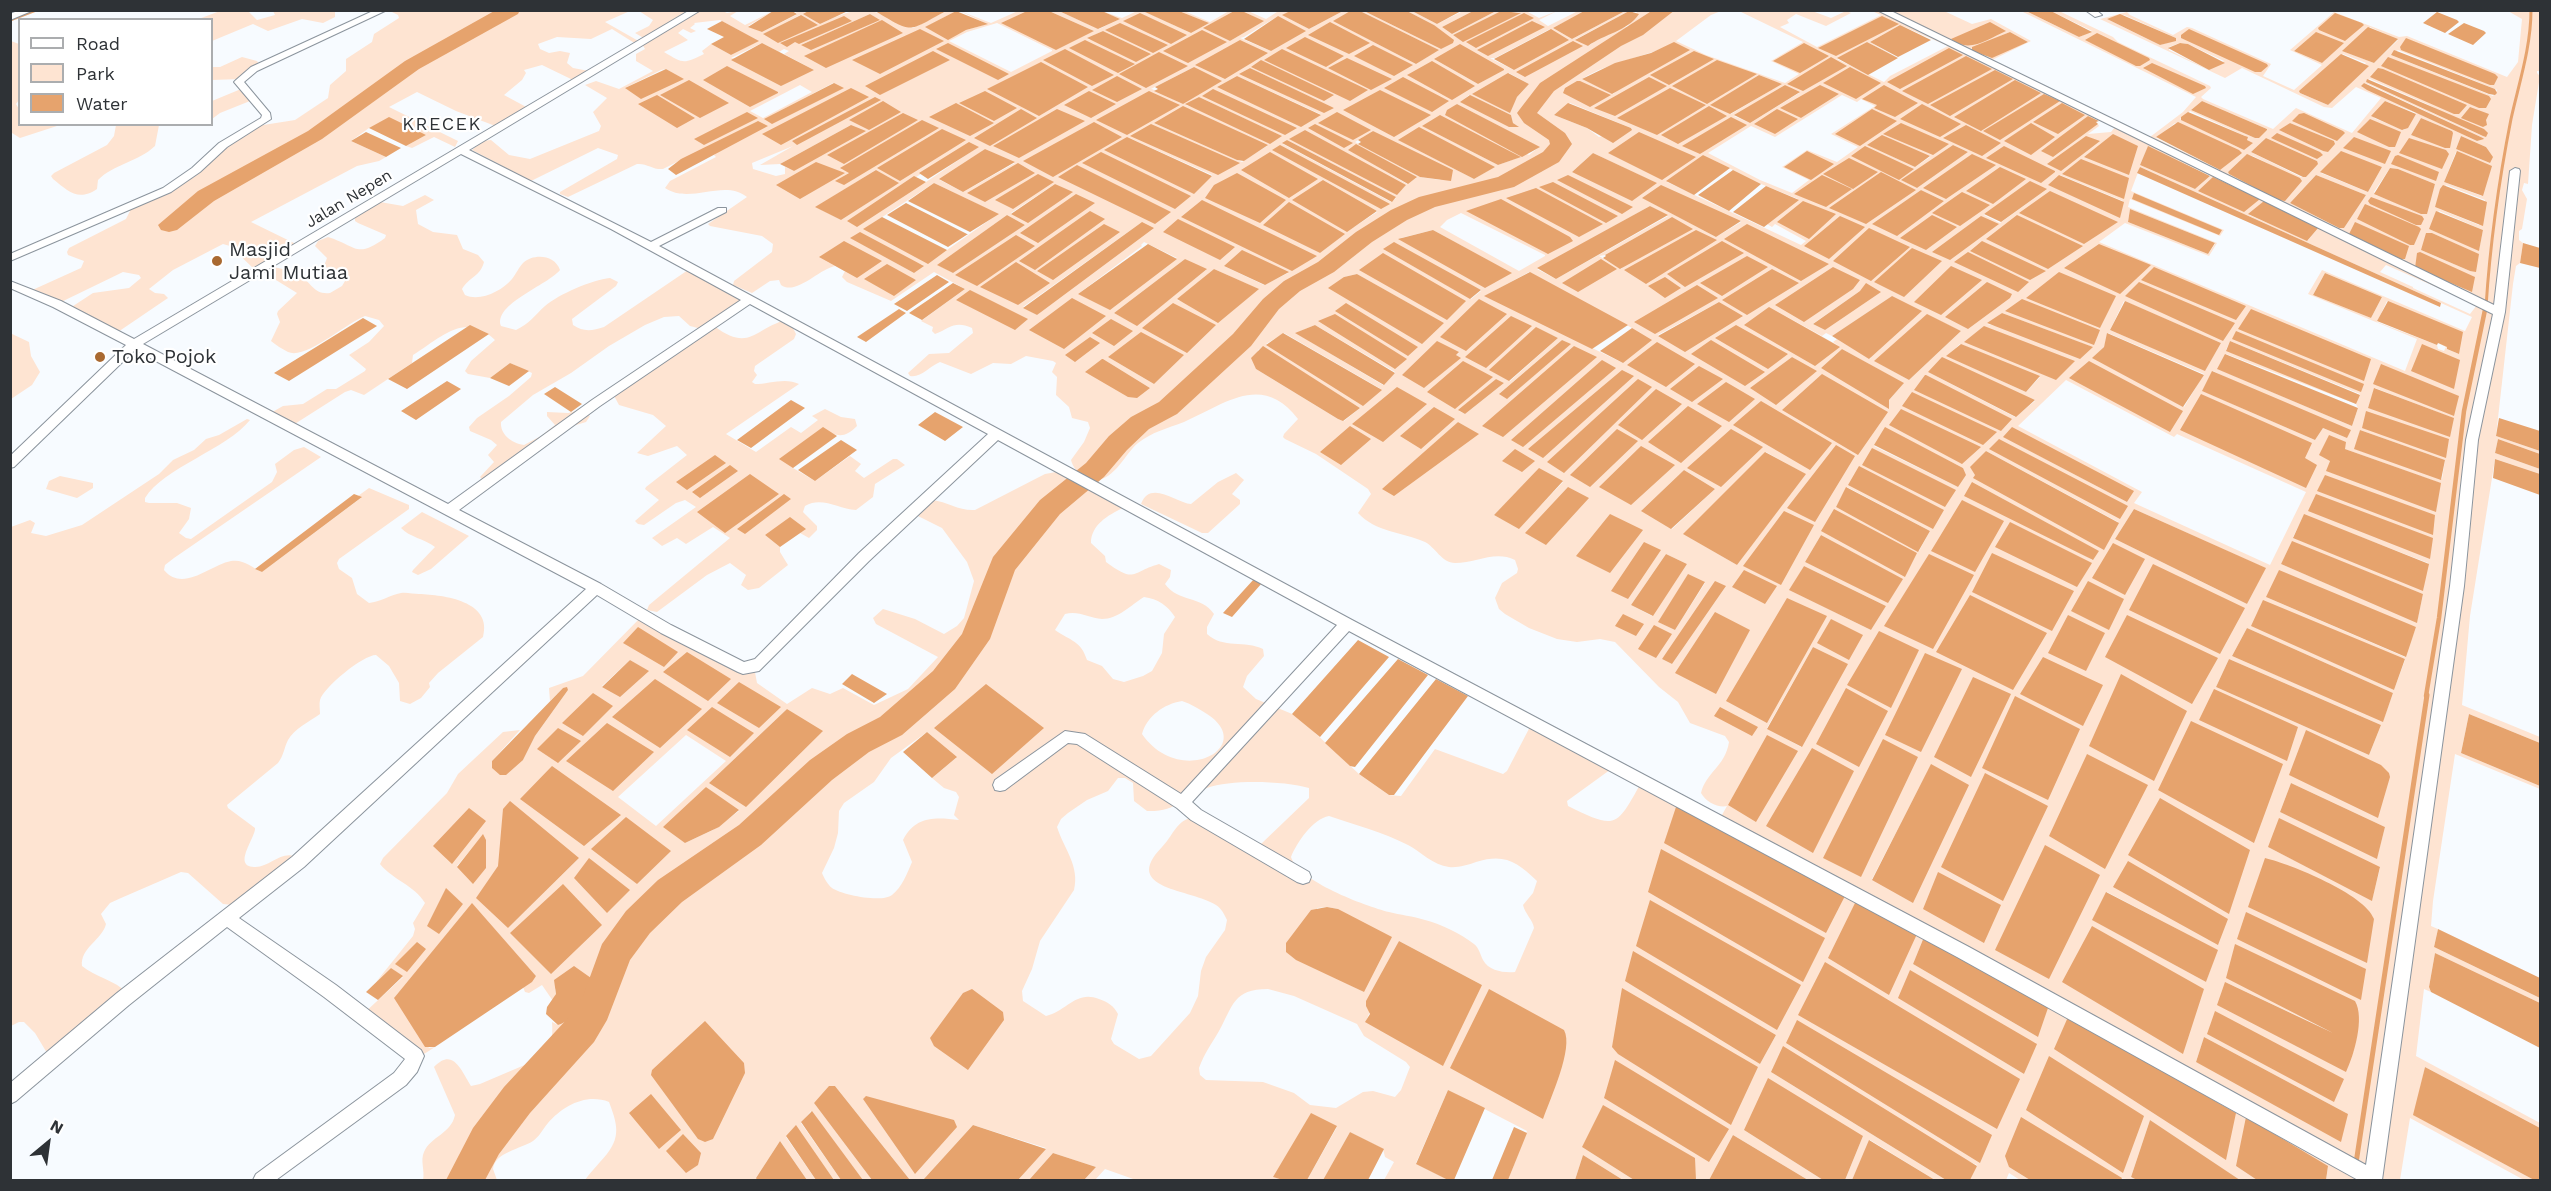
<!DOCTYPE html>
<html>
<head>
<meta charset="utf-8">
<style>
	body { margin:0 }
	#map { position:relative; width:2551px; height:1191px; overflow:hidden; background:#f7fbff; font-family:"Work Sans",sans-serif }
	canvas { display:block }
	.frame { position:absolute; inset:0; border:12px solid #2e3236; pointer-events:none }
	.legend { position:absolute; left:18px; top:18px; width:195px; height:108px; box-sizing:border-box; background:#fff; border:2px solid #abadaf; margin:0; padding:8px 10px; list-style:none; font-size:18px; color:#2e3236 }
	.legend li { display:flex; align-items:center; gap:12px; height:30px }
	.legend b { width:30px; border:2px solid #abadaf }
	.north { position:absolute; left:18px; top:1113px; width:60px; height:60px; -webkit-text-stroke:4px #fff; paint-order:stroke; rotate:29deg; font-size:16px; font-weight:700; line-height:24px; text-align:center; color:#2e3236 }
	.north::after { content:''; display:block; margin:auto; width:21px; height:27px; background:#2e3236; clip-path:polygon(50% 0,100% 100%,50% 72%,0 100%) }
</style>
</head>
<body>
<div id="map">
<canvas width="2551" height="1191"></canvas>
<div class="frame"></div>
<ul class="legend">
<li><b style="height:8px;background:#fff"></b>Road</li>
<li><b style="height:16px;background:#fee4d2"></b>Park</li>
<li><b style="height:16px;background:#e6a36d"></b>Water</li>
</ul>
<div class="north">N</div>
</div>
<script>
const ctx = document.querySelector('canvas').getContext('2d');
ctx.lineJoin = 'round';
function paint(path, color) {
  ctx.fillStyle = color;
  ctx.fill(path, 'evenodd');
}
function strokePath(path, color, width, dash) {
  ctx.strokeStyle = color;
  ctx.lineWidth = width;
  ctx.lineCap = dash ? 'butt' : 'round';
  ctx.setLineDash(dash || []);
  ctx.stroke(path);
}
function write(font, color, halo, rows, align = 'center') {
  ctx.font = font + ' "Work Sans",sans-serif';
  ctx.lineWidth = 4.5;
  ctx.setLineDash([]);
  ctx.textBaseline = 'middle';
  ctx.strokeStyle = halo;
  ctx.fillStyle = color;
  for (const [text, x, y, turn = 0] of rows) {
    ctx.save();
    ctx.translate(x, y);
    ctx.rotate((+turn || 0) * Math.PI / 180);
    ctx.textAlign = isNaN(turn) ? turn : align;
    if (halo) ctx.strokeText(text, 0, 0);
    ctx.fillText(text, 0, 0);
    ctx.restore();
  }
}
paint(new Path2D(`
	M 279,10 L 335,11 L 335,17 L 323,23 L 302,19 L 268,31 L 253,24 L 212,41 L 212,20 L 196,20 L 220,11 L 248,11 L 257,20 L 275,15 L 273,11 Z
	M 721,10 L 727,13 L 738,11 L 730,16 L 745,25 L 773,11 L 748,26 L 762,32 L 796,15 L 797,13 L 792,11 L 810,11 L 804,13 L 820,24 C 866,2 870,9 913,28 L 946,11 L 956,11 L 926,27 L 948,39 L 966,30 L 987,24 L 960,11 L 991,23 L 1018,11 L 1027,11 L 1002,23 L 1094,31 L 1049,11 L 1059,11 L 1099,29 L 1119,19 L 1102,11 L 1122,18 L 1137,11 L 1148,11 L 1146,12 L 1191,33 L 1208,23 L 1179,11 L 1184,11 L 1210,22 L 1229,11 L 1234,11 L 1204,28 L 1230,41 L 1263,21 L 1242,11 L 1248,11 L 1266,19 L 1277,12 L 1273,11 L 1290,11 L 1283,15 L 1309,29 L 1343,11 L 1352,11 L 1334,21 L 1416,64 L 1438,50 L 1360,11 L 1364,11 L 1441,49 L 1434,25 L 1407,11 L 1412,11 L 1437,24 L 1463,11 L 1473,11 L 1442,27 L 1452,34 L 1496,11 L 1501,11 L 1453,35 L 1463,41 L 1520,12 L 1516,11 L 1530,11 L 1528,12 L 1539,18 L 1557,11 L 1539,20 L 1548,26 L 1578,11 L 1586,11 L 1553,28 L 1572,39 L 1625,11 L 1629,11 L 1576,39 L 1588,46 L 1605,35 L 1628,26 L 1637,12 L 1631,11 L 1721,11 L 1711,15 L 1676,41 L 1706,55 L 1785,83 L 1799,74 L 1771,61 L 1803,42 L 1739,11 L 1812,11 L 1831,18 L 1846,11 L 1851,13 L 1826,26 L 1796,14 L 1787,20 L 1789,23 L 1780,27 L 1817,47 L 1881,15 L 1872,11 L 1944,11 L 1972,24 L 1991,19 L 2031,41 L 1992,60 L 2150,137 L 2183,112 L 2196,97 L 2021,11 L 2026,11 L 2079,37 L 2092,31 L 2051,11 L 2059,11 L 2113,37 L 2118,42 L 2210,86 L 2211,88 L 2201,97 L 2203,99 L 2273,129 L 2296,108 L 2352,133 L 2381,98 L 2356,87 L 2332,108 L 2324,107 L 2242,68 L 2225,78 L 2100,19 L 2127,12 L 2130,15 L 2173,35 L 2187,27 L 2192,28 L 2271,64 L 2263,76 L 2294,90 L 2322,65 L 2290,50 L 2334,12 L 2399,37 L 2407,36 L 2507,77 L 2518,62 L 2522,19 L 2508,11 L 2540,11 L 2540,71 L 2537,71 L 2537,73 L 2540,76 L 2532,125 L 2528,184 L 2524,183 L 2522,190 L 2527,199 L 2522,229 L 2519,231 L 2519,240 L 2523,243 L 2520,263 L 2516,266 L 2513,284 L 2496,436 L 2540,451 L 2540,454 L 2498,439 L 2495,453 L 2540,469 L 2540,474 L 2495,459 L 2470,616 L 2462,705 L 2540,737 L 2540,743 L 2469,714 L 2461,753 L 2540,786 L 2540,789 L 2455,754 L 2433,901 L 2431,926 L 2438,929 L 2434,947 L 2540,998 L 2540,1003 L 2435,953 L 2429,987 L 2431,992 L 2424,989 L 2416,1056 L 2540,1123 L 2540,1128 L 2425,1067 L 2414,1115 L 2534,1180 L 2524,1180 L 2410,1118 L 2400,1180 L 2326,1180 L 2328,1166 L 2236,1166 L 2257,1180 L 2240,1180 L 2150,1120 L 2131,1177 L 2137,1180 L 2009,1167 L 2030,1180 L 2020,1180 L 2009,1173 L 2006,1180 L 1970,1180 L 1977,1165 L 1771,1072 L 1946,1180 L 1935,1180 L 1870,1140 L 1852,1180 L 1845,1180 L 1863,1136 L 1744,1130 L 1823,1180 L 1808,1180 L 1733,1135 L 1709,1180 L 1696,1180 L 1697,1179 L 1582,1147 L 1634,1180 L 1623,1180 L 1583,1155 L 1575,1180 L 1508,1180 L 1527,1131 L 1448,1090 L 1416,1163 L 1448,1180 L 1384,1180 L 1394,1162 L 1385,1157 L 1383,1149 L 1350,1132 L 1323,1180 L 1307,1180 L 1337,1127 L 1274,1177 L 1283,1180 L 1136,1180 L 1105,1169 L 1095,1180 L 1084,1180 L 1096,1167 L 1053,1153 L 1029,1180 L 1018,1180 L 1046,1148 L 973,1125 L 923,1180 L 910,1180 L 835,1086 L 814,1103 L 872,1180 L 863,1180 L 811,1111 L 801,1123 L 841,1180 L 834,1180 L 796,1126 L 786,1137 L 816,1180 L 807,1180 L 780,1141 L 756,1178 L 757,1180 L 585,1180 C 589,1174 595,1168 600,1162 C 621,1140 619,1128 609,1102 C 586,1093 563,1106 548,1123 C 543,1129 539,1137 533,1141 C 521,1149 495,1152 493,1169 L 497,1180 L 423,1180 C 425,1171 420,1160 424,1152 C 431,1136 451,1134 455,1115 L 434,1067 C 453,1047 461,1070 471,1086 L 480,1084 L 541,1058 C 552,1048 553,1036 552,1022 L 558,1025 L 575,1014 L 555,988 L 556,994 L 553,1001 L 542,985 L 529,993 L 525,992 L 523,987 L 536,976 L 472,904 L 395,997 L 429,1048 L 435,1047 L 413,1061 L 362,1015 L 403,977 L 391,968 L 376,982 L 413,936 L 415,929 L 413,923 L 425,903 C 414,885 393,880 380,864 L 383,858 L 447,793 L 458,774 L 503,732 L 520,730 L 492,761 L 523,760 L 535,736 L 568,690 L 563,688 L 550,701 L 549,688 L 583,676 L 643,615 L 754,667 L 757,683 L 787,704 L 812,688 L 830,694 L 843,688 L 874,705 L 908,689 L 938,657 L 876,624 L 873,618 L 883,609 L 915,619 L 944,634 L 957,626 L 964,618 L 974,581 L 967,562 L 942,528 L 916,515 L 932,500 C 948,502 959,511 975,510 L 1045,474 L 1056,472 L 1123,508 C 1108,515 1091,525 1091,543 L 1105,556 L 1106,562 C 1136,584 1131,572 1159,564 L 1171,570 L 1170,577 L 1165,584 C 1179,603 1201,595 1214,614 L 1207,627 L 1207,634 C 1223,649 1245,640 1263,649 L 1264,656 L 1247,676 L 1243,687 L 1256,699 L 1297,716 L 1359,774 L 1389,795 L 1401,796 L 1435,749 L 1503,774 L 1507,771 L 1532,723 L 1614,767 L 1567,801 L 1568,806 C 1617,830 1616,828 1642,781 L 1718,822 L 1727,806 C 1718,808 1706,802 1701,793 C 1706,772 1725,767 1729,742 L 1725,736 L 1690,723 L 1678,702 L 1659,687 L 1615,642 L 1600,639 L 1577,642 L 1557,639 L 1529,628 L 1505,614 L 1499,609 L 1495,598 L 1502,583 L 1517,573 L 1518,569 L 1515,560 C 1495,550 1476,563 1455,563 C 1442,563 1435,547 1425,542 C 1403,532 1375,532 1358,513 L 1371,494 L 1368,489 L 1316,454 L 1285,439 L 1283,437 L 1284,434 L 1298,419 C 1262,372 1225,404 1184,422 C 1168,428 1152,432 1138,443 C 1123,455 1111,490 1085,477 C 1078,473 1073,468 1071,460 L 1084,442 L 1090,428 L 1088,422 L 1072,418 L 1069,407 L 1056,395 L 1057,377 L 1052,372 L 1056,363 L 1053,361 L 1026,356 L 1011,364 L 993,363 L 971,374 L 940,362 C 930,366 921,378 910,376 L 908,373 L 929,354 L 949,353 L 973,333 L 972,328 C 955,320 950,328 935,334 L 932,331 L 933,327 L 921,321 L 965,289 L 934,272 L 891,301 L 847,282 L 842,277 L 845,271 L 857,278 L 819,257 L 835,266 C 819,269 796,296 781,285 L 779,280 L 770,281 L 752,293 L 733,285 L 734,281 L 772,252 L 773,244 L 762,236 L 710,226 L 708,224 L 747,197 C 724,178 690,205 665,188 L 670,181 L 716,157 L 714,155 L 758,121 L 663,169 C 653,170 647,163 637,164 L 568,197 L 560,194 L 560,192 L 617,159 L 618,155 L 598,148 L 531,181 L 472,150 L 482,141 L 491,140 L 509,155 L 530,159 L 599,131 L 601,126 L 593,112 L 607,98 L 585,85 L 596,81 L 619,89 L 653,71 L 636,61 L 636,54 L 645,49 L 642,44 L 636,44 L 612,29 L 591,39 L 557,37 L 538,44 L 540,49 L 549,53 L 560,51 L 570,53 L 567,63 L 573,68 L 589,71 L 573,80 L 542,65 L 524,70 L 526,73 L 522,80 L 504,95 L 530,109 L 498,127 L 456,111 L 417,92 L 389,107 L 458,141 L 455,147 L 434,137 L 412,148 L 406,146 L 426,135 L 369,128 L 351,141 L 386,157 L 379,161 L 357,166 L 251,222 L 300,246 L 254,269 L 230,246 L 223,244 L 173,270 L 149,289 L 155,293 L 164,294 L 168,298 L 115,334 L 67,310 L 93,293 L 129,288 L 141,278 L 139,275 L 123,272 L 57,304 L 28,292 L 81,268 L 84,261 L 68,255 L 67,252 L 69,248 L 126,219 L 130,211 L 129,207 L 167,190 L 211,156 L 257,126 L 295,120 L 328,98 L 330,85 L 346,71 L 346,59 L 372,42 L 374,34 L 399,18 L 398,15 L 390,11 L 630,11 L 605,22 L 642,43 L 647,40 L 635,33 L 649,26 L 653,20 L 639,11 ZM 870,14 L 879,20 L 801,45 ZM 800,15 L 817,25 L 779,42 L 764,34 ZM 2124,15 L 2176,38 L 2176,40 L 2160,45 L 2107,19 ZM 1278,16 L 1271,51 L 1240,38 L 1244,37 ZM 720,20 L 758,41 L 731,55 L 711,44 L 702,51 L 704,54 C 683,64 684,64 664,52 L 688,40 L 678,33 L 683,29 L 691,33 L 696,31 L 690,28 L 695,24 L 694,23 ZM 997,23 L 1052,50 L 1052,51 L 1011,72 L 949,41 L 967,32 ZM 1900,25 L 1948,46 L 1890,76 L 1884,82 L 1837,59 L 1867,42 L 1898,58 L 1870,42 ZM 2370,27 L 2398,40 L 2374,63 L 2343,51 ZM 1550,29 L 1514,70 L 1490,58 L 1495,58 ZM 1103,31 L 1150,54 L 1151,54 L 1087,39 ZM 2010,32 L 2028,42 L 1988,58 L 1971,49 ZM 2315,33 L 2343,43 L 2322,63 L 2294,51 ZM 762,43 L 779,52 L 784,49 L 789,51 L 784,54 L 814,70 L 731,58 ZM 1674,43 L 1613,94 L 1582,79 C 1610,61 1645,58 1674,43 ZM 2180,43 L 2188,44 L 2224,61 L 2209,70 L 2169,50 L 2169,47 ZM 2398,50 L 2495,89 L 2497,90 L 2493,96 L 2391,55 ZM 2343,54 L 2366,63 L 2328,105 L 2300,93 ZM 1434,59 L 1504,69 L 1478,84 ZM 1194,67 L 1183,104 L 1152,89 L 1151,89 ZM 1250,68 L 1333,108 L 1334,108 L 1240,74 ZM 666,69 L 683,79 L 625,88 L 661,70 ZM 1509,73 L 1529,84 L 1517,97 L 1510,110 ZM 1759,75 L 1781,84 L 1731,114 L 1711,105 ZM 1237,76 L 1320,114 L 1321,115 L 1217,87 ZM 2370,79 L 2429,105 L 2483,136 L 2366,82 ZM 833,83 L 843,88 L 765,119 ZM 2364,83 L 2370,85 L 2483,138 L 2477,141 L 2362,87 ZM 800,85 L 812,92 L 763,118 L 750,111 ZM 1785,85 L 1799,93 L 1750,123 L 1734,116 ZM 1839,94 L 1801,118 L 1781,108 ZM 1469,95 L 1511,115 L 1513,123 L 1518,127 L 1461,102 ZM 1842,95 L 1857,102 L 1861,99 L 1875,106 L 1831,134 L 1858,147 L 1837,162 L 1807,150 L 1782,167 L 1809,180 L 1792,193 L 1760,180 L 1708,153 L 1751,126 L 1775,137 ZM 1199,97 L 1281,136 L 1281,137 L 1186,105 ZM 2202,101 L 2267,129 L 2267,130 L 2255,138 L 2191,110 ZM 2385,101 L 2416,113 L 2404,130 L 2374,118 ZM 1570,103 L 1631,128 L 1632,129 L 1599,137 L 1587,128 L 1554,115 ZM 1457,104 L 1539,147 L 1529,155 L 1445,114 ZM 2190,111 L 2245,136 L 2247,140 L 2252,143 L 2244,150 L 2180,119 ZM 900,112 L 869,129 L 850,119 ZM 1440,116 L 1520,157 L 1498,165 L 1423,126 ZM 2088,116 L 2115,127 L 2111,132 L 2088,134 L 2099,126 L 2098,124 L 2053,157 ZM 2421,118 L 2452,131 L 2448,148 L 2411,135 ZM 1154,123 L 1267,146 L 1242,162 ZM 2175,123 L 2220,170 L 2156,138 ZM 2290,123 L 2333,141 L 2335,142 L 2323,151 L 2280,130 ZM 851,125 L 794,171 L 785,167 L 785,174 L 776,176 L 753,169 L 752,163 L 793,146 L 760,165 L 780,164 ZM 938,128 L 836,181 L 850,172 L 841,169 ZM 1305,130 L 1405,186 L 1397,194 L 1290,139 ZM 1373,131 L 1441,180 L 1420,177 L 1355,142 ZM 2461,136 L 2486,147 L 2490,163 L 2456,149 ZM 1127,137 L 1212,175 L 1212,176 L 1202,184 ZM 2266,138 L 2317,161 L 2306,177 L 2301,177 L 2251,152 ZM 1287,140 L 1395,197 L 1396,198 L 1391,202 L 1283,144 ZM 1399,140 L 1494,167 L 1474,179 ZM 969,143 L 978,147 L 926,182 L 848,221 ZM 1868,145 L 1930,156 L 1930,157 L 1915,167 ZM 1953,145 L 1968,152 L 1917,188 L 1902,180 ZM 2148,147 L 2210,175 L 2210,176 L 2195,189 L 2140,165 ZM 985,149 L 1015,163 L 963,192 L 940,180 ZM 1348,149 L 1416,178 L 1407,184 ZM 2340,152 L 2382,167 L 2368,192 L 2321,173 ZM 2456,152 L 2482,196 L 2444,182 ZM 1593,153 L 1656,183 L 1572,172 ZM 1703,155 L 1761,184 L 1798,199 L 1767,224 L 1772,227 L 1775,224 L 1806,241 L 1801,245 L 1667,182 ZM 2246,155 L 2253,156 L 2301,180 L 2278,200 L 2229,174 L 2228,172 ZM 2140,167 L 2472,317 L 2465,331 L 2322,270 L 2308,294 L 2417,339 L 2405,371 L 2099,242 L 2125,223 L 2209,256 L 2217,243 L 2128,207 L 2130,199 L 2220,236 L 2224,230 L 2131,191 ZM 2390,168 L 2398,169 L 2435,184 L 2425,214 L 2376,195 L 2374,192 ZM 876,170 L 898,183 L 841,220 L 816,207 ZM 2060,175 L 2123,201 L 2120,217 L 2049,185 ZM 2316,175 L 2366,195 L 2344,228 L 2339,228 L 2290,203 ZM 1323,180 L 1377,211 L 1377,212 L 1354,227 ZM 934,183 L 998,214 L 947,250 L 864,229 ZM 1055,184 L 1072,193 L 1011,214 L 1011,213 ZM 2446,185 L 2485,200 L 2479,225 L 2435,207 ZM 2047,189 L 2000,223 L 1984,215 L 1984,214 ZM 1921,190 L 1944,201 L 1872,224 ZM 1643,198 L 1741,221 L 1741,222 L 1716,237 ZM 1501,200 L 1568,238 L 1572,240 L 1467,211 ZM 2264,201 L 2319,227 L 2308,240 L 2249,215 ZM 1650,206 L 1668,216 L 1556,279 L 1537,269 ZM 2130,209 L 2215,243 L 2215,244 L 2208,254 L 2128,222 ZM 2439,211 L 2483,230 L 2479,250 L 2429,229 ZM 1461,213 L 1545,255 L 1545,256 L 1519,271 L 1440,227 L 1447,220 ZM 1007,215 L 1025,225 L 953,273 L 938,265 ZM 1672,217 L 1621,269 L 1599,256 L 1605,255 ZM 1142,222 L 1037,315 L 1023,307 ZM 1263,224 L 1344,234 L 1320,253 ZM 1433,230 L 1511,273 L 1511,274 L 1401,238 ZM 2432,233 L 2478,254 L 2470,271 L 2421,250 ZM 851,238 L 923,265 L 923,266 L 914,273 ZM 1144,242 L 1177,258 L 1078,294 L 1142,246 L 1141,245 ZM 1383,249 L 1481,290 L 1481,291 L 1471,299 ZM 1185,259 L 1206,270 L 1137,325 L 1114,313 ZM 2386,265 L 2477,305 L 2470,314 L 2413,288 L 2413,287 L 2380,272 ZM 1224,266 L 1288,273 L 1264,285 ZM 1214,269 L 1258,289 L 1228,314 L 1177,300 ZM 1529,272 L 1632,328 L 1623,363 L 1485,296 ZM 2325,273 L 2382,297 L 2371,318 L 2313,295 ZM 1357,274 L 1443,323 L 1444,323 L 1344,277 ZM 865,279 L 916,279 L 894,295 ZM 1860,291 L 1825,330 L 1813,324 L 1814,323 ZM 1892,296 L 1870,359 L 1837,339 L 1833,342 L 1839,346 L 1769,307 L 1822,336 L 1826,333 L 1832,336 ZM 2124,301 L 2221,343 L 2205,370 L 2110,330 ZM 2387,301 L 2459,354 L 2447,349 L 2448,347 L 2438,343 L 2446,347 L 2444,351 L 2438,349 L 2437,345 L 2377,322 ZM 1719,302 L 1742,317 L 1658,336 L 1658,335 ZM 2002,313 L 2092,347 L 1987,324 ZM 1927,315 L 1961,331 L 1909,380 L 1875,361 ZM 1315,325 L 1395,372 L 1395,373 L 1383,385 L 1296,333 ZM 1536,328 L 1558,338 L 1510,381 L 1490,370 ZM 1284,333 L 1381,389 L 1266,344 ZM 2108,333 L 2204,374 L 2184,407 L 2093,358 L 2104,347 ZM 1562,340 L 1570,344 L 1508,398 L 1500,393 ZM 2230,341 L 2360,394 L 2360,395 L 2226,350 ZM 1437,342 L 1459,353 L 1456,355 L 1460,358 L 1424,388 ZM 1960,344 L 2040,377 L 2026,392 L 1947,356 ZM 1263,347 L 1360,408 L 1344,421 L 1338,419 L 1256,369 L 1258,350 ZM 1842,349 L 1903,383 L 1903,384 L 1889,400 L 1821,368 ZM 2226,354 L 2356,404 L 2358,408 L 2352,426 L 2218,369 ZM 1183,355 L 1154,384 L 1108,357 ZM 1792,357 L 1816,372 L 1750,388 L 1751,388 ZM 1103,359 L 1150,388 L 1086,373 ZM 2213,371 L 2347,438 L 2323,428 L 2315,440 L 2203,391 ZM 1928,372 L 2035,400 L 2035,401 L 2015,417 ZM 1496,379 L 1504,383 L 1465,414 L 1459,411 ZM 2066,380 L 2174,437 L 2177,434 L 2306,492 L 2270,565 L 2134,503 L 2142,492 L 2018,426 ZM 2375,388 L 2453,418 L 2368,408 ZM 1458,422 L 1478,434 L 1383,489 ZM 1885,428 L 1963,468 L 1958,487 L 1874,446 ZM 2360,430 L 2445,460 L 2442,479 L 2355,449 ZM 2004,437 L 2133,492 L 2127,502 ZM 2345,449 L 2440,483 L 2436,511 L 2327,471 L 2330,461 ZM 1986,451 L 2118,522 L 2104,549 L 1974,477 ZM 1766,452 L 1805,474 L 1737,565 L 1684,534 ZM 1539,469 L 1563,482 L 1519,528 L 1494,515 ZM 1684,470 L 1715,489 L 1672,529 L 1642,510 ZM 1972,482 L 2098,551 L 2099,551 L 2092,560 ZM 1847,487 L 1930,531 L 1919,551 L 1836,507 ZM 2134,509 L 2265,568 L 2247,604 L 2115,539 ZM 2304,515 L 2428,563 L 2423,590 L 2293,537 ZM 1821,535 L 1902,579 L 1888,602 L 1805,562 ZM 2292,542 L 2423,594 L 2417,622 L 2281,564 ZM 1666,554 L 1687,564 L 1652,616 L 1631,605 ZM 1804,566 L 1886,606 L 1871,630 L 1790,590 ZM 1688,575 L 1705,583 L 1675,630 L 1659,622 ZM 1726,586 L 1672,664 L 1662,659 ZM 1144,597 C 1158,599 1167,605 1175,617 L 1164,634 L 1162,653 L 1152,671 L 1143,676 L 1124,682 L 1113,679 L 1102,666 L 1087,660 C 1081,641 1071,641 1055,630 L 1065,614 C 1078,610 1089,618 1102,619 C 1118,619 1131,605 1144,597 ZM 2266,597 L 2416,627 L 2405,657 ZM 2251,625 L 2405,659 L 2405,660 L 2394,690 ZM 2247,628 L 2393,693 L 2383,721 L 2232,656 ZM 1813,647 L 1847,664 L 1801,747 L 1767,728 ZM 2229,659 L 2381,725 L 2369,755 L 2216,687 ZM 630,660 L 648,671 L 602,687 L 602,686 ZM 1182,701 C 1191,704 1199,709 1207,714 C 1258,747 1180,789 1142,734 C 1147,716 1164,704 1182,701 ZM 787,709 L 822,732 L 709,783 ZM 927,732 L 956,758 L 932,778 L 944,788 L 956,792 L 959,797 L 954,815 L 959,820 C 935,817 915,816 903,840 L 912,862 C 907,874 902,887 892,895 C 882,903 842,895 832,888 C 828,885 824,878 822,873 L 834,848 L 838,833 L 839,811 L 844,803 L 874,782 L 891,758 ZM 686,735 L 726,761 L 656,826 L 618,797 ZM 1931,765 L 1913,902 L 1912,902 L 1872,879 ZM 1118,778 L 1125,778 L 1133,783 L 1134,801 L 1147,811 C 1177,812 1183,797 1207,788 C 1231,779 1285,781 1309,788 L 1309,798 L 1261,844 L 1245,849 L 1190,818 C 1176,822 1172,837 1162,847 C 1120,890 1192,889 1216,905 C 1222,909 1224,914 1227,920 L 1225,930 L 1206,957 L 1201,971 L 1198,996 L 1190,1013 L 1151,1056 L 1139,1059 L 1114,1044 L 1111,1039 L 1118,1014 C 1114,1006 1108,1002 1099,999 C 1076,990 1067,1011 1046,1016 L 1023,1001 L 1022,991 L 1032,969 L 1040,941 L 1074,890 C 1080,866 1064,849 1057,827 L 1061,819 L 1068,813 L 1087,800 L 1108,791 ZM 2291,783 L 2385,827 L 2377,858 L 2280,812 ZM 706,787 L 739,811 L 713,830 L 685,843 ZM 1329,816 C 1355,825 1383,832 1408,845 C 1421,852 1433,865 1449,867 C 1457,868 1468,865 1476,862 C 1505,853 1517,862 1537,881 L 1533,893 L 1523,905 C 1525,914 1533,920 1534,928 L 1515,972 C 1504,973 1489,971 1483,960 C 1480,954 1479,948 1474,944 C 1461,934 1441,924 1425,920 C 1413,916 1400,915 1389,912 C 1365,906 1298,881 1291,857 C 1297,842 1313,819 1329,816 ZM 483,835 L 474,883 L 473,883 L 457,866 ZM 2268,847 L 2380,868 L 2372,900 ZM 579,858 L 508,928 L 495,872 L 498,866 ZM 446,889 L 463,904 L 427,926 ZM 2107,892 L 2217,950 L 2206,982 L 2093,920 ZM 1327,907 L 1338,909 L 1364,992 L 1319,969 L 1317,908 ZM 1924,937 L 2038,1037 L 1913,964 ZM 1399,941 L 1482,985 L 1366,1021 ZM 1633,952 L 1776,1035 L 1760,1064 ZM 2225,982 L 2334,1033 L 2330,1030 L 2355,1052 ZM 1268,989 L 1294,996 L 1357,1024 L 1364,1036 L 1406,1062 L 1410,1067 L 1401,1090 L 1395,1097 L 1373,1091 L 1363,1092 L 1336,1108 L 1310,1105 L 1294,1093 L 1263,1082 L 1206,1080 L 1200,1075 L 1199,1068 C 1204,1054 1212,1043 1219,1031 C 1233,1006 1233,989 1268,989 ZM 1899,998 L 2036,1043 L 2024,1074 ZM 2204,1037 L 2348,1114 L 2196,1062 Z
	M 11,41 L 19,44 L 19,100 L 16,104 L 19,109 L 20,124 L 60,125 L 20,138 L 12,133 L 11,125 Z
	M 242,57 L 257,61 L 259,64 L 241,79 L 212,80 L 212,67 L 220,67 Z
	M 241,89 L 255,99 L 220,113 L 212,119 L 212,101 Z
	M 116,125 L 159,125 L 155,146 C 138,162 114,164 98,180 L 97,189 C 78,202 68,191 53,179 L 51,176 L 54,173 L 107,145 L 114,136 Z
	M 425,195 L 434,200 L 416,210 L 418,224 L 433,232 L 457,235 L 463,249 L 478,255 L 484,262 C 480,277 470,276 462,289 L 465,295 C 480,302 502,291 512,279 C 516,274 519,267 523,263 C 534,253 555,255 560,270 C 548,285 493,304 501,326 L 516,330 C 529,324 535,315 545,306 C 559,294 592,280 610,278 L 618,282 L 616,286 L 572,319 L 573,325 C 583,332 592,331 604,327 L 691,268 L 750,299 L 714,326 C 750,353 755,328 786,320 L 794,324 L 793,328 L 796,334 L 794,339 L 755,366 L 754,371 L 757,375 L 752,382 L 755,384 C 768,384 786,377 799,384 L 726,434 L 756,452 L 791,427 L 801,433 L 818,420 L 812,416 L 825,409 L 841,417 L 855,419 L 857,426 C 844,439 837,437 822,428 L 793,468 L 815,481 L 850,456 L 861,464 L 855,471 L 864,478 L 893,459 L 897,459 L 905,465 L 875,484 L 873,497 L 856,510 C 838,509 822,496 805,506 L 803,512 L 817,526 L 817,530 L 809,538 L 800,533 L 805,529 L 765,535 L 780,547 L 780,552 L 788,565 L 759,588 L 748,590 L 741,585 L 746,575 L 730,563 L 707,575 L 657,612 L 647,610 L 649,605 L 730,538 L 713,527 L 686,544 L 677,538 L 662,546 L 652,538 L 696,507 L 685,500 L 676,503 L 644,525 L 638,524 L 635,521 L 659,500 L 645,489 L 646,487 L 687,455 L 677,446 L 648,456 L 637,453 L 666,426 L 653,415 L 619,405 L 613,394 L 702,329 L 690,326 L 679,316 L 664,317 L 645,325 L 609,346 L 571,373 L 533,395 L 501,422 C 500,434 511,443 524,445 L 541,436 L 555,425 L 547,416 L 547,412 L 568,413 L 580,410 L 590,416 L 586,422 L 566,428 L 485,482 L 480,477 L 494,462 L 488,455 L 497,445 L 491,440 L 470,431 L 469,427 L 477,418 L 509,396 L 531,377 L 532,373 L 510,363 L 490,378 L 468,374 L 465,371 L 471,361 L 495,340 C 465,311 442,337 413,355 L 412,363 L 364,395 L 351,390 L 345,392 L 290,427 L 267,415 L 283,406 L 303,404 L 327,389 L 336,389 L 365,371 L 366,369 L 349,355 L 369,342 L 384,326 L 379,320 L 365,316 C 346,323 306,360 288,352 C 282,349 276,345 271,341 L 280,322 L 277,314 L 278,311 L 297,293 L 263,272 L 272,267 C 281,268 293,272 300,276 C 312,283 314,295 330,293 L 342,286 L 345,281 L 343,277 L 324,266 L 327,258 L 315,246 L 318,241 L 328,237 C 357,246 356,259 385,238 L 386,235 L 358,223 L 355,221 L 355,217 L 380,202 L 403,206 Z
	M 10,333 L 29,342 L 31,356 L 40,372 L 32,385 L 11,399 Z
	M 247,419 L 250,420 C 227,449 163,468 145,498 L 145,502 L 149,503 L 177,503 L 191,508 L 189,519 L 179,533 L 186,538 L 191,539 L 272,482 L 277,472 L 275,464 L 294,450 L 304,447 L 321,457 L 174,558 L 165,565 L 164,570 C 183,593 210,565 231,561 C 244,559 251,567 262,572 L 361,498 L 358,496 L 369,488 L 409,505 L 409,509 L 339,559 L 337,563 L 339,569 L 352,578 L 357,594 L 369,603 C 380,602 390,595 401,593 C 406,592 414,594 419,594 C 444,595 493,601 483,637 L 438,673 L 429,683 L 430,687 L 421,698 L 410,704 L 400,701 L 399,683 L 389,666 L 376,655 C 363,655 324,687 320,700 C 319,704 320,710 320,714 C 310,721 294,729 288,740 C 284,748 284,755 278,763 L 227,805 L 228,808 L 255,828 C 256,837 232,866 254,867 C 269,868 279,852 294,856 L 242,906 L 223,904 L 188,873 L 181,872 L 121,898 L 110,903 L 101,914 L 106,924 C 102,940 80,948 82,966 C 95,977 115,980 127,993 L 47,1053 L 35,1033 L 24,1022 L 19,1022 L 11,1026 L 11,527 L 30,520 L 35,523 L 31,533 L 46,536 L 82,525 L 159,474 L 173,460 L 194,450 L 206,439 L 219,435 Z
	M 1236,473 L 1244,480 L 1232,494 L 1240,500 L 1240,504 L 1208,533 L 1202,533 L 1141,504 C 1150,479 1177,503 1191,504 L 1218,482 Z
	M 60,476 L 93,483 L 93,488 L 77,498 L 46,489 L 49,481 Z
	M 422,512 L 469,536 L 431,569 L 418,575 L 412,572 L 413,570 L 435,547 C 425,539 409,537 401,528 Z`), '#fee4d2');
paint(new Path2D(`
	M 810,10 L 848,10 L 848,11 L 820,24 L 803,14 Z
	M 1148,10 L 1179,11 L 1209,23 L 1191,33 L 1145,12 Z
	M 1352,10 L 1360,11 L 1439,50 L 1416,64 L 1333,21 Z
	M 1463,10 L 1437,24 L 1412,11 L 1412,10 Z
	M 1586,10 L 1625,10 L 1625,11 L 1572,39 L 1553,28 Z
	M 773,11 L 792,11 L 797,14 L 762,32 L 748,27 Z
	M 875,11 L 876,10 L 946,11 C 907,32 914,34 875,11 Z
	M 956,11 L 988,24 L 966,30 L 948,40 L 925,27 Z
	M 1027,11 L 1049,11 L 1094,31 L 1056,50 L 1001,23 Z
	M 1059,11 L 1102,11 L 1120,19 L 1098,29 Z
	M 1234,11 L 1242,11 L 1264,21 L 1230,41 L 1203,28 Z
	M 1290,11 L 1290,10 L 1343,11 L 1309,29 L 1282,15 Z
	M 1364,11 L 1407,11 L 1434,25 L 1454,40 L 1453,43 L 1441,49 Z
	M 1473,11 L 1496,11 L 1452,34 L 1442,27 Z
	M 1501,11 L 1521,13 L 1463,42 L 1453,35 Z
	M 1629,11 L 1639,14 C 1628,31 1604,34 1588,46 L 1575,40 Z
	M 2026,11 L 2051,11 L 2092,32 L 2079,37 Z
	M 2437,12 L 2457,20 L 2459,22 L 2445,33 L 2423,23 Z
	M 1140,13 L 1187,35 L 1171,44 L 1123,21 Z
	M 1524,13 L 1534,18 L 1476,48 L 1466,42 Z
	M 2335,13 L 2362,23 L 2364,25 L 2345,41 L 2319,30 L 2318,28 Z
	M 870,14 L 880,20 L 811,50 L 801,45 Z
	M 2120,14 L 2176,38 L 2176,41 L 2160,45 L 2107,19 Z
	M 801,15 L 818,25 L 778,43 L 763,34 Z
	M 844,16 L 852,21 L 799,44 L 795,42 L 787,47 L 780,43 Z
	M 1278,16 L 1306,31 L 1271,51 L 1244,39 Z
	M 1882,16 L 1899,24 L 1836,56 L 1818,48 Z
	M 882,20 L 903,33 L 826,68 L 804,56 Z
	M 722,21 L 759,41 L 731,55 L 711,44 L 724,37 L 707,29 Z
	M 1532,21 L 1545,27 L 1488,56 L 1477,50 Z
	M 1330,22 L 1370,43 L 1349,54 L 1308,35 Z
	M 1990,22 L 2006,31 C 1988,39 1969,54 1951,39 Z
	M 1120,23 L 1168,45 L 1153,53 L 1105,30 Z
	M 2464,23 L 2484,31 L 2486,33 L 2473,45 L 2448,34 Z
	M 1900,25 L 1931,40 L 1898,57 L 1870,42 Z
	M 2368,27 L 2398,39 L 2374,63 L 2342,51 Z
	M 920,29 L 944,41 L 880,74 L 852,60 Z
	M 1551,29 L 1569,40 L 1514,70 L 1494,59 Z
	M 2189,29 L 2267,64 L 2268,66 L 2261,72 L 2255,72 L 2181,38 L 2181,35 Z
	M 1202,30 L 1227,42 L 1188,63 L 1163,51 Z
	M 1103,31 L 1151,54 L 1136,62 L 1087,38 Z
	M 2010,32 L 2028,42 L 1992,58 L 1972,51 L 1972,47 Z
	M 2316,32 L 2344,43 L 2322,63 L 2294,51 Z
	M 2097,33 L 2149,58 L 2150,60 L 2140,66 L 2136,66 L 2085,40 Z
	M 1305,37 L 1344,56 L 1326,67 L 1286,48 Z
	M 2406,38 L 2495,74 L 2498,77 L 2494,85 L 2490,85 L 2401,50 L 2400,47 Z
	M 1085,40 L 1135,64 L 1118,73 L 1069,48 Z
	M 1240,40 L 1268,53 L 1225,79 L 1195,65 Z
	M 1573,41 L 1583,46 L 1525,77 L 1516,72 Z
	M 1674,42 L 1690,50 L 1612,94 L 1582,79 L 1615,63 L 1651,53 Z
	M 1867,42 L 1898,58 L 1868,75 L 1837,58 Z
	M 762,43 L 814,70 L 781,86 L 731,60 Z
	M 948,43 L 1009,74 L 998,80 L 936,49 Z
	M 1804,43 L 1829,56 L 1800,73 L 1773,61 Z
	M 2180,43 L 2188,44 L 2225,63 L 2209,70 L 2168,48 Z
	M 1460,44 L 1504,69 L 1504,70 L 1478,84 L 1434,59 Z
	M 1373,45 L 1413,65 L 1394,76 L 1354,56 Z
	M 1949,48 L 1963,55 L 1900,89 L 1887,82 Z
	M 1065,49 L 1114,75 L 1092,86 L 1043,60 Z
	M 1282,49 L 1368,90 L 1350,101 L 1264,60 Z
	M 2394,50 L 2495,89 L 2497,93 L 2495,95 L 2489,94 L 2391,55 Z
	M 933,51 L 950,60 L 880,95 L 865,86 Z
	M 1694,51 L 1714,59 L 1669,85 L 1650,75 Z
	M 1159,52 L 1188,66 L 1146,88 L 1119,74 Z
	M 2341,54 L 2369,66 L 2328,105 L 2300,93 L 2299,91 Z
	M 1966,56 L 1992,69 L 1928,104 L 1902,91 Z
	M 1831,57 L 1847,66 L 1803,91 L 1787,84 Z
	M 2388,57 L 2489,96 L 2491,99 L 2486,108 L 2479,108 L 2381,66 Z
	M 1347,58 L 1392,79 L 1371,90 L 1328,68 Z
	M 1261,60 L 1334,95 L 1324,101 L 1251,67 Z
	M 1717,60 L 1757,74 L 1707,104 L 1672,86 Z
	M 1432,61 L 1475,86 L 1452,100 L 1407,75 Z
	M 1041,62 L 1088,87 L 1039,116 L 987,89 Z
	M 2152,63 L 2205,86 L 2206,88 L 2193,94 L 2143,68 Z
	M 727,66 L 778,92 L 778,93 L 750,107 L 703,80 Z
	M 1194,67 L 1222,81 L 1183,104 L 1154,91 L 1158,89 L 1155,87 Z
	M 1850,67 L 1881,83 L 1856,99 L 1823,83 Z
	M 1250,68 L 1334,108 L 1324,113 L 1239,74 Z
	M 2378,68 L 2383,69 L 2467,105 L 2459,114 L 2454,114 L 2370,77 Z
	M 666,69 L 684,79 L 641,99 L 625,88 Z
	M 1995,70 L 2013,79 L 1950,116 L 1930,105 Z
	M 1508,73 L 1529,84 L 1517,97 L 1510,113 L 1472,94 Z
	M 1759,75 L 1782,84 L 1730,114 L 1710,105 Z
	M 1117,76 L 1142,89 L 1117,102 L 1092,90 Z
	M 1237,76 L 1321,115 L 1301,127 L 1217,87 Z
	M 1403,77 L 1449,101 L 1432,112 L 1384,88 Z
	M 1649,77 L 1667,86 L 1615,116 L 1594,108 Z
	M 2367,79 L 2484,129 L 2488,133 L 2486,137 L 2483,136 L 2366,82 Z
	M 689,80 L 729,103 L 700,118 L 660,95 Z
	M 2015,80 L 2041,93 L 1981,131 L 1954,117 Z
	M 1577,81 L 1580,81 L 1611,95 L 1590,107 L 1563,93 L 1565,88 Z
	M 834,83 L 844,88 L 772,124 L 764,119 Z
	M 2364,83 L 2483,138 L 2484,139 L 2477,141 L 2367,90 L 2361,86 Z
	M 1785,85 L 1800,92 L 1750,123 L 1734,115 Z
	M 1820,85 L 1839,94 L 1801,118 L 1780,108 Z
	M 1884,85 L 1918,103 L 1895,117 L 1874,108 L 1877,105 L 1862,99 Z
	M 851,88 L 869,97 L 781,145 L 762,134 Z
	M 1670,88 L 1706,105 L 1657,135 L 1617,118 Z
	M 1213,89 L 1297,128 L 1285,135 L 1202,96 Z
	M 1380,90 L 1431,115 L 1394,137 L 1343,110 Z
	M 985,91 L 1017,108 L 994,121 L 959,103 Z
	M 1089,91 L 1116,104 L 1091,118 L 1064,105 Z
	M 1149,91 L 1180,105 L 1127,135 L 1096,120 Z
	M 2044,94 L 2060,101 L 2000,140 L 1983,131 Z
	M 657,95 L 695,118 L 677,128 L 638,104 Z
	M 1470,95 L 1511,115 L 1513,123 L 1519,127 L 1509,127 L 1460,102 Z
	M 875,97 L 881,100 L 797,145 L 792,141 Z
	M 1199,97 L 1282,136 L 1270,144 L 1185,104 Z
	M 883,101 L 901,112 L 869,130 L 849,120 Z
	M 2202,101 L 2267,129 L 2267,130 L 2259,138 L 2255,138 L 2191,110 Z
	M 2385,101 L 2416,114 L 2408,128 L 2402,130 L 2371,116 Z
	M 956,103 L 994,123 L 970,136 L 929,117 Z
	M 1568,103 L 1631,128 L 1632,130 L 1613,143 L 1587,128 L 1554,115 Z
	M 2062,103 L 2085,115 L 2058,134 L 2033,122 Z
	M 1457,104 L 1540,147 L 1522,157 L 1445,115 L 1447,110 Z
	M 1922,104 L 1961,124 L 1940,137 L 1900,119 Z
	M 1183,106 L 1268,145 L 1244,161 L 1237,160 L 1154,123 Z
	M 1709,106 L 1727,116 L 1678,144 L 1661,135 Z
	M 2470,107 L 2489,114 L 2486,120 L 2487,125 L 2483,127 L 2461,118 Z
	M 1021,109 L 1037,118 L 990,146 L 974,138 Z
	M 1057,109 L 1085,121 L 1019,158 L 993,146 Z
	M 1777,109 L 1798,119 L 1775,134 L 1754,124 Z
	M 1872,109 L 1897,121 L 1860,146 L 1835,134 Z
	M 747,112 L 758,118 L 704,145 L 694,139 Z
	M 1337,112 L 1371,130 L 1353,140 L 1318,123 Z
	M 2188,112 L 2245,136 L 2248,137 L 2247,140 L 2253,143 L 2244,150 L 2181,120 L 2181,117 Z
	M 903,113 L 918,120 L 844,164 L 827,155 Z
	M 2304,113 L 2343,131 L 2345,133 L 2337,141 L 2292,121 L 2299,114 Z
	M 1440,115 L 1521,157 L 1498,165 L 1422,126 Z
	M 2088,116 L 2099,121 L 2096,122 L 2098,124 L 2053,157 L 2041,151 Z
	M 389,117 L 426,135 L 406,146 L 369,128 Z
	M 1731,117 L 1747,125 L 1700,154 L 1682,146 Z
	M 2421,118 L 2452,131 L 2453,133 L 2450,148 L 2445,148 L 2411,135 Z
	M 2370,119 L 2401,132 L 2395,147 L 2389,147 L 2357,132 Z
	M 922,120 L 939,128 L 844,185 L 835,181 L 849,173 L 840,168 Z
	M 758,121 L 768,126 L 676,175 L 668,169 L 681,159 Z
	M 1094,122 L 1122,137 L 1053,177 L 1023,161 Z
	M 2178,122 L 2239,150 L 2242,153 L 2220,170 L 2156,137 Z
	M 1901,123 L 1949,144 L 1933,155 L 1883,134 Z
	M 2031,123 L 2055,137 L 2031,155 L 2004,141 Z
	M 2290,123 L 2334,141 L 2335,144 L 2328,152 L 2323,151 L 2279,130 Z
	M 1151,124 L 1240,163 L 1218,175 L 1130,136 Z
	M 1315,124 L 1353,143 L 1344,148 L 1308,128 Z
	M 851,125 L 866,131 L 794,171 L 780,164 Z
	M 1966,125 L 2001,143 L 1982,156 L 1943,138 Z
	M 1419,127 L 1495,167 L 1474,179 L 1398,140 Z
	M 942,129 L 966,140 L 900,181 L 877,168 Z
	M 1305,130 L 1406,185 L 1397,195 L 1389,191 L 1289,139 Z
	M 1373,131 L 1453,170 L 1451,181 L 1420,177 L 1358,144 L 1361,142 L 1358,140 Z
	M 366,132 L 401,148 L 386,157 L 351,141 Z
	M 1639,132 L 1696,157 L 1662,180 L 1608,153 Z
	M 2277,133 L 2320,152 L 2323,155 L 2317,159 L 2271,138 Z
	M 2113,134 L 2138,146 L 2129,175 L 2084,157 Z
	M 1882,135 L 1930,156 L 1915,167 L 1867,145 Z
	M 2086,136 L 2100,141 L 2061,171 L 2047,164 Z
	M 2461,136 L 2486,147 L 2493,157 L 2490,163 L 2456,149 Z
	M 1127,137 L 1212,176 L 1194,194 L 1104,150 Z
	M 2354,137 L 2391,151 L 2385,164 L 2343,148 Z
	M 2266,138 L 2317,161 L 2318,164 L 2306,177 L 2303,177 L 2251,152 Z
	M 2409,138 L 2446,150 L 2449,154 L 2442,169 L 2399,153 Z
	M 1287,140 L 1396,197 L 1392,202 L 1282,143 Z
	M 969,142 L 979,147 L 928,179 L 919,173 Z
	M 1356,144 L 1417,177 L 1408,184 L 1348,150 Z
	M 1280,145 L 1390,204 L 1381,209 L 1272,150 Z
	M 1953,145 L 1968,152 L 1917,188 L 1901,180 Z
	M 1865,146 L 1914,169 L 1899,180 L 1851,156 Z
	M 2004,146 L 2055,171 L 2055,172 L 2041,183 L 1986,158 Z
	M 2148,146 L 2210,176 L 2195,189 L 2140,165 Z
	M 985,149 L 1015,162 L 963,192 L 939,179 Z
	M 1807,151 L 1834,164 L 1811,180 L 1784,167 Z
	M 2341,151 L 2382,167 L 2368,192 L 2320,172 Z
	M 2457,151 L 2492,166 L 2483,196 L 2444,182 Z
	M 1101,152 L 1191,196 L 1175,209 L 1082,163 Z
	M 1270,152 L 1318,179 L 1289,198 L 1241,170 Z
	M 1593,153 L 1657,183 L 1632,201 L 1572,172 Z
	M 1972,154 L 1996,165 L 1946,199 L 1923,188 Z
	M 2247,154 L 2300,178 L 2302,181 L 2285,201 L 2278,200 L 2229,174 L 2228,172 Z
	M 1703,155 L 1730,168 L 1694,195 L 1666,181 Z
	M 2398,155 L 2439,172 L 2436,181 L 2391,164 L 2395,156 Z
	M 1849,158 L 1878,172 L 1853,189 L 1823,174 Z
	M 2081,159 L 2129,178 L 2124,199 L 2062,174 Z
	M 816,162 L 845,173 L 800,199 L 776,185 Z
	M 1018,163 L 1035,173 L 985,202 L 967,193 Z
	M 1077,165 L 1171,212 L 1155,224 L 1058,177 Z
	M 2000,167 L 2026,179 L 1993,204 L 1966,191 Z
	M 2140,167 L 2441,303 L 2440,307 L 2137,173 Z
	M 2390,168 L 2398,169 L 2435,184 L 2427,214 L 2421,214 L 2374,194 Z
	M 876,170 L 899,183 L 841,220 L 815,207 Z
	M 1733,170 L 1761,184 L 1729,211 L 1698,195 Z
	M 1881,172 L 1916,190 L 1866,224 L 1829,208 Z
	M 1237,173 L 1286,200 L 1260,223 L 1205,198 L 1214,185 Z
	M 1038,174 L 1054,182 L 1013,209 L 995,200 Z
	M 1568,175 L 1633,207 L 1622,214 L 1557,180 Z
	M 1822,175 L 1852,189 L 1826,207 L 1794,194 Z
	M 2059,175 L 2124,202 L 2120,218 L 2048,185 Z
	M 2316,175 L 2366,195 L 2344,228 L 2339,228 L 2290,203 Z
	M 914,176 L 926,182 L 857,227 L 847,221 Z
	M 2213,177 L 2260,199 L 2244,212 L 2198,191 Z
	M 1323,180 L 1377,211 L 1347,232 L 1292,200 Z
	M 2030,181 L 2047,189 L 2001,222 L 1984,214 Z
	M 1553,182 L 1618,216 L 1606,223 L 1539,187 Z
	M 934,183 L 999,214 L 970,232 L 908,201 Z
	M 1055,184 L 1073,192 L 1028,223 L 1011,214 Z
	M 1661,185 L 1741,221 L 1716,237 L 1642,198 Z
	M 2443,185 L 2487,202 L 2483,226 L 2435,207 L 2440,189 Z
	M 1766,186 L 1799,200 L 1764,227 L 1733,212 Z
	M 1536,188 L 1603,224 L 1579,237 L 1506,198 Z
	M 1921,190 L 1944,201 L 1897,236 L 1872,224 Z
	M 2050,191 L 2118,222 L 2084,244 L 2019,213 Z
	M 1962,192 L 1990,205 L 1960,226 L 1932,213 Z
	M 2134,193 L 2222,230 L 2219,235 L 2132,199 Z
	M 1076,194 L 1095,203 L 1038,243 L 1020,233 Z
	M 2371,197 L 2422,216 L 2424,219 L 2421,225 L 2416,225 L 2370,204 L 2368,201 Z
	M 1501,199 L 1570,237 L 1573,241 L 1548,254 L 1466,211 Z
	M 1202,200 L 1317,256 L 1292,271 L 1181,217 Z
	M 1803,201 L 1836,214 L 1809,239 L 1777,222 Z
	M 2264,201 L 2319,227 L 2307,241 L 2248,214 Z
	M 1289,202 L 1345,234 L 1320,253 L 1263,225 Z
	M 906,203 L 967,234 L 968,234 L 948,247 L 887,215 Z
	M 2365,204 L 2419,227 L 2421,229 L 2414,245 L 2410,245 L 2357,219 Z
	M 1650,206 L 1668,215 L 1556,279 L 1537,268 Z
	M 2130,209 L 2215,243 L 2208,254 L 2128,222 Z
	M 1090,211 L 1105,219 L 1035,270 L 1019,261 Z
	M 2436,211 L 2483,230 L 2479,251 L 2429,229 Z
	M 1007,215 L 1025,225 L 953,273 L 937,265 Z
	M 1932,215 L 1957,227 L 1926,250 L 1900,238 Z
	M 2017,215 L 2083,246 L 2048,269 L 1986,239 Z
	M 1840,216 L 1865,227 L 1829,259 L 1804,246 Z
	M 1981,216 L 1999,224 L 1950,260 L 1932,252 Z
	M 882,217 L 947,250 L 928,264 L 863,229 Z
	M 1672,217 L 1693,229 L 1620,269 L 1603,258 L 1606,256 L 1605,255 Z
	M 1178,219 L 1235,247 L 1220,260 L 1163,232 Z
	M 1142,222 L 1154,228 L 1037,315 L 1023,308 Z
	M 2355,222 L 2409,246 L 2405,259 L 2400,259 L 2349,234 Z
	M 1104,224 L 1120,232 L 1053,280 L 1037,271 Z
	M 1747,224 L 1829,264 L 1801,281 L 1724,239 Z
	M 1869,228 L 1910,247 L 1871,281 L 1833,261 Z
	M 1433,230 L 1512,273 L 1485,288 L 1398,239 Z
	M 1696,230 L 1717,240 L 1646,284 L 1624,270 Z
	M 860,232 L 924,266 L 914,273 L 850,238 Z
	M 2426,233 L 2432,233 L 2479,254 L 2476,272 L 2470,271 L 2421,250 Z
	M 1016,235 L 1035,246 L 977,286 L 955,275 Z
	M 844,241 L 882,261 L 857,278 L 819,257 Z
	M 1722,241 L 1744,253 L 1685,287 L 1667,274 Z
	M 1982,241 L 2046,271 L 2030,280 L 1970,251 Z
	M 1394,242 L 1481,290 L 1470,299 L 1383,249 Z
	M 2523,243 L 2540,248 L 2540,268 L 2520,263 Z
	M 1148,244 L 1177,259 L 1110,310 L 1078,294 Z
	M 2099,244 L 2151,265 L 2120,294 L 2064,268 Z
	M 1912,248 L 1942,261 L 1904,297 L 1874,282 Z
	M 1242,250 L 1289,272 L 1265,285 L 1224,266 Z
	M 1968,252 L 2029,282 L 2018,292 L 1954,262 Z
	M 2420,252 L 2475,277 L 2472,292 L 2415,268 L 2417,253 Z
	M 1383,253 L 1466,301 L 1447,320 L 1359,270 Z
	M 1747,256 L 1768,267 L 1722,296 L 1700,283 Z
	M 1185,259 L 1207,269 L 1137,326 L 1114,313 Z
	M 1601,259 L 1617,269 L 1578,292 L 1562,283 Z
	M 1016,262 L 1050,283 L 1018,305 L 980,287 Z
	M 887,264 L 916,280 L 894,296 L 864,279 Z
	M 1951,266 L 1982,280 L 1941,315 L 1914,302 Z
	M 1833,267 L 1860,280 L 1853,289 L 1804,322 L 1775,305 Z
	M 2154,267 L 2246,306 L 2236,320 L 2141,280 Z
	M 1214,269 L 1259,289 L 1218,323 L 1177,299 Z
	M 1772,269 L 1799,283 L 1747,315 L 1722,300 Z
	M 1530,272 L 1628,325 L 1592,349 L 1484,296 Z
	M 2059,272 L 2116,296 L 2100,328 L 2026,298 Z
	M 2325,273 L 2382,297 L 2371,318 L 2313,295 Z
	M 1357,274 L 1444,323 L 1422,344 L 1328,288 L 1344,277 Z
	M 937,275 L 949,282 L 907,311 L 894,304 Z
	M 1665,277 L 1681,288 L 1665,298 L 1648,286 Z
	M 1987,282 L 2012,294 L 2010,298 L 1968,329 L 1945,317 Z
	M 2139,282 L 2235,323 L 2223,341 L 2125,296 Z
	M 953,283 L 965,289 L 922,320 L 909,313 Z
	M 1866,283 L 1881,292 L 1825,330 L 1813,324 L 1860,291 Z
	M 1697,285 L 1718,298 L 1655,334 L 1634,322 Z
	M 970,290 L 1028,319 L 1015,330 L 956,300 Z
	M 1892,296 L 1922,311 L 1869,359 L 1832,336 Z
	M 1072,298 L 1106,316 L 1064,349 L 1029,330 Z
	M 1479,299 L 1507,314 L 1466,351 L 1440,337 Z
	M 2022,299 L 2100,330 L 2094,345 L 2005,311 Z
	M 2125,301 L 2221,343 L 2205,371 L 2110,330 Z
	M 2388,301 L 2463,332 L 2459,354 L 2447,349 L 2447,347 L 2438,343 L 2437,345 L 2377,321 Z
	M 1719,302 L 1743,316 L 1685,352 L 1658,336 Z
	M 1173,303 L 1216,325 L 1187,353 L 1142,328 Z
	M 1346,303 L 1418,347 L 1408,356 L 1335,311 Z
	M 1769,307 L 1840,347 L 1815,366 L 1744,325 Z
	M 899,309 L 906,313 L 866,342 L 857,337 Z
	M 2251,309 L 2371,359 L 2364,381 L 2238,329 Z
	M 2002,313 L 2093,347 L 2080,359 L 1987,323 Z
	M 1335,314 L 1407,359 L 1395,369 L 1318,321 Z
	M 1927,314 L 1961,331 L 1909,380 L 1874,361 Z
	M 1511,316 L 1532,326 L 1486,368 L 1465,357 Z
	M 363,318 L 377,326 L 289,381 L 274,373 Z
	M 1111,319 L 1133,331 L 1114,346 L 1092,333 Z
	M 470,325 L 489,334 L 407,389 L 388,379 Z
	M 1315,325 L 1395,373 L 1384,385 L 1295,333 Z
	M 1736,325 L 1788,354 L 1768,369 L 1715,338 Z
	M 1984,326 L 2075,361 L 2056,380 L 1964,342 Z
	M 1536,327 L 1558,338 L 1509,381 L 1489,370 Z
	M 1632,328 L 1652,340 L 1623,363 L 1600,351 Z
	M 2236,331 L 2364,384 L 2361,392 L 2232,339 Z
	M 1141,332 L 1184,355 L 1154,384 L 1108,357 Z
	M 1283,333 L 1382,390 L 1363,406 L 1266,345 Z
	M 2107,333 L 2204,375 L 2183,407 L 2092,358 L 2104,347 Z
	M 1090,337 L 1100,343 L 1075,362 L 1065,355 Z
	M 1562,340 L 1571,344 L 1507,399 L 1499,394 Z
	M 1711,340 L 1765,372 L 1745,386 L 1691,354 Z
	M 1437,341 L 1459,352 L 1456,355 L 1461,358 L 1424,388 L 1402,375 Z
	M 2230,341 L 2360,395 L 2356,404 L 2226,351 Z
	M 1657,342 L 1695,364 L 1666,387 L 1627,365 Z
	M 1961,344 L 2040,376 L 2026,392 L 1946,356 Z
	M 2422,344 L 2460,360 L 2454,389 L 2411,371 Z
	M 1263,346 L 1360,408 L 1343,421 L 1338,419 L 1256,369 L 1251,358 Z
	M 1574,346 L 1597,357 L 1503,437 L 1482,426 Z
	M 1842,349 L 1904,383 L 1889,400 L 1889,409 L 1821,368 Z
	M 2225,354 L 2358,408 L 2352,426 L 2217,369 Z
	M 1792,357 L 1817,371 L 1776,405 L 1750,388 Z
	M 1942,357 L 2035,400 L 2016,417 L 1928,372 Z
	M 1102,359 L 1103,359 L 1150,388 L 1137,398 L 1128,397 L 1085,372 Z
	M 1602,360 L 1616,368 L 1523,447 L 1511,440 Z
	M 1463,361 L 1493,377 L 1455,409 L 1427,392 Z
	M 2089,361 L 2183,411 L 2170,432 L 2069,378 Z
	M 510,363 L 529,371 L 509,386 L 490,378 Z
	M 2381,364 L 2459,396 L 2454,416 L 2373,384 Z
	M 1699,366 L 1723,379 L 1692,402 L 1670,389 Z
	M 1622,370 L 1634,376 L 1543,458 L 1528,449 Z
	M 2212,371 L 2351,430 L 2347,438 L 2323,428 L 2315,440 L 2202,391 Z
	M 1822,374 L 1888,412 L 1858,455 L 1782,410 Z
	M 1925,375 L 1926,375 L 2012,419 L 2001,431 L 1914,390 Z
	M 1496,379 L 1504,383 L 1465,414 L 1458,410 Z
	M 1638,379 L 1652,387 L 1564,473 L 1547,462 Z
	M 447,381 L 461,389 L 416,420 L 401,411 Z
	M 1726,382 L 1755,399 L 1729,422 L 1697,404 Z
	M 555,387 L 582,404 L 571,412 L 544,394 Z
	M 1397,387 L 1427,404 L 1383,442 L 1352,424 Z
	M 2374,388 L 2454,418 L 2450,437 L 2368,408 Z
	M 1656,389 L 1682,404 L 1642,440 L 1618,425 Z
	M 1912,392 L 1997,432 L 1983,445 L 1902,406 Z
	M 2201,394 L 2312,443 L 2305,458 L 2317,465 L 2306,488 L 2180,430 Z
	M 791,400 L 805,408 L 751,448 L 737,440 Z
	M 1761,401 L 1832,443 L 1810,470 L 1733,425 Z
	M 1688,406 L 1722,426 L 1681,463 L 1648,442 Z
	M 1434,407 L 1455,419 L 1421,449 L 1400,436 Z
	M 1901,409 L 1981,447 L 1962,464 L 1889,425 Z
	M 2366,411 L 2449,439 L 2446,458 L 2362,428 Z
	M 935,412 L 963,427 L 945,441 L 918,425 Z
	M 2499,418 L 2540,431 L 2540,451 L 2496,436 Z
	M 1458,422 L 1479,434 L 1394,496 L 1382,489 Z
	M 1350,426 L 1371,439 L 1341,465 L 1320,452 Z
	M 823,427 L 837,436 L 793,468 L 779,459 Z
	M 1885,427 L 1963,468 L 1966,475 L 1958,487 L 1874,445 Z
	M 2012,427 L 2134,491 L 2127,502 L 2003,437 Z
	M 1617,429 L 1638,441 L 1590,487 L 1570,475 Z
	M 1731,429 L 1763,447 L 1721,487 L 1687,468 Z
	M 2360,430 L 2445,460 L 2441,480 L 2354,449 Z
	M 2329,435 L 2346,442 L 2345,449 L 2441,483 L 2436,512 L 2326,471 L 2330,461 L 2319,455 Z
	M 1999,439 L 2128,506 L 2120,519 L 1989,449 Z
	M 2498,439 L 2540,454 L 2540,469 L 2495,453 Z
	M 841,440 L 857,450 L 815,481 L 798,470 Z
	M 1836,445 L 1855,456 L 1815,522 L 1787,508 Z
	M 1641,446 L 1675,465 L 1631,505 L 1599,487 Z
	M 1872,448 L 1956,490 L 1945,507 L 1862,465 Z
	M 1515,449 L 1535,461 L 1522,472 L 1502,461 Z
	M 1986,451 L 2119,523 L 2104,550 L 1973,478 L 1975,475 L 1970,467 Z
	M 1765,452 L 1806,474 L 1737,565 L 1683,534 Z
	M 715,455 L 726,463 L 687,490 L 676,482 Z
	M 2495,459 L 2540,474 L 2540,495 L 2493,478 Z
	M 730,465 L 738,471 L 700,498 L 692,492 Z
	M 1859,466 L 1944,510 L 1933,529 L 1848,485 Z
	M 1539,468 L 1563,481 L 1519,529 L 1494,515 Z
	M 1684,470 L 1715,489 L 1671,529 L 1641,511 Z
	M 750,474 L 779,494 L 725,533 L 697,512 Z
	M 2325,475 L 2435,515 L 2433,535 L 2317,491 Z
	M 1972,482 L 2099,551 L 2093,560 L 1964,496 Z
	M 1568,487 L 1589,498 L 1546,545 L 1525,533 Z
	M 1846,487 L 1930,531 L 1918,552 L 1836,507 Z
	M 354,494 L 362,497 L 262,572 L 255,569 Z
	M 784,494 L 791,499 L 745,534 L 737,529 Z
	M 2316,494 L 2433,538 L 2430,559 L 2308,511 Z
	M 1962,500 L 2004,521 L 1975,572 L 1931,551 Z
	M 1834,509 L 1917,553 L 1905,577 L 1821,531 Z
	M 2134,509 L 2266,568 L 2247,604 L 2115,539 Z
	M 1784,511 L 1814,525 L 1781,585 L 1743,566 Z
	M 1610,514 L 1643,530 L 1610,573 L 1576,556 Z
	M 2304,514 L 2429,564 L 2423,591 L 2293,538 Z
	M 790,517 L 806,529 L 780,547 L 765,535 Z
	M 2010,522 L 2092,563 L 2077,587 L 1995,547 Z
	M 1821,535 L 1903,579 L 1888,603 L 1805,562 Z
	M 2292,541 L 2423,594 L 2417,623 L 2281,564 Z
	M 1644,542 L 1661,550 L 1628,599 L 1611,591 Z
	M 2113,543 L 2145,559 L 2125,595 L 2092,578 Z
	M 1992,553 L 2074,591 L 2052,631 L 1972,592 Z
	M 1666,554 L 1687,564 L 1653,616 L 1631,605 Z
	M 1929,554 L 1974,575 L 1933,649 L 1884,626 Z
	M 2153,564 L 2245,608 L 2220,654 L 2129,610 Z
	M 1804,566 L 1886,606 L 1871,630 L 1789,590 Z
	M 1744,570 L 1777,586 L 1765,604 L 1732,587 Z
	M 2279,570 L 2416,627 L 2406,657 L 2266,597 Z
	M 1688,574 L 1705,582 L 1675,630 L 1658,622 Z
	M 1254,579 L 1262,583 L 1232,617 L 1223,613 Z
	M 1715,581 L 1726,586 L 1672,664 L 1662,659 Z
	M 2088,581 L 2124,599 L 2109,630 L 2071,611 Z
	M 1970,595 L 2047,633 L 2013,690 L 1936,652 Z
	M 1787,598 L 1827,616 L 1767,723 L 1726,701 Z
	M 2263,600 L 2405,659 L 2394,690 L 2251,626 Z
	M 1715,612 L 1750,630 L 1716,694 L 1675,673 Z
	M 1623,614 L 1644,624 L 1636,636 L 1615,626 Z
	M 2068,615 L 2105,633 L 2086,671 L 2048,653 Z
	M 2127,615 L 2218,658 L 2192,704 L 2105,657 Z
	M 1831,619 L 1863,635 L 1849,660 L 1817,643 Z
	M 1654,625 L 1672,634 L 1656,658 L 1638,649 Z
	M 638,627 L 678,652 L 664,667 L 623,643 Z
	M 2247,628 L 2393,693 L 2383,722 L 2232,656 Z
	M 1879,631 L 1919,650 L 1891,708 L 1847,685 Z
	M 1358,640 L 1389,657 L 1320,737 L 1292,714 Z
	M 1813,647 L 1848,664 L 1802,747 L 1767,729 Z
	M 687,652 L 731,679 L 708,701 L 663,672 Z
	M 1925,653 L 1962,669 L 1921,752 L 1885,735 Z
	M 2043,657 L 2103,685 L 2083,726 L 2020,694 Z
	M 1398,659 L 1428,675 L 1355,767 L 1350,766 L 1325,743 Z
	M 2229,659 L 2381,725 L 2369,755 L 2216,687 Z
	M 630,660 L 649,671 L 620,697 L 602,687 Z
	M 852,674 L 887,694 L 874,703 L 842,684 Z
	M 2121,674 L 2187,711 L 2154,781 L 2089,746 Z
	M 1973,677 L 2011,694 L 1971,777 L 1934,757 Z
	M 655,679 L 702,709 L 660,748 L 612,717 Z
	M 1436,679 L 1468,696 L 1394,795 L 1389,795 L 1359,774 Z
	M 739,682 L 781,707 L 759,728 L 717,703 Z
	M 986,684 L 1044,728 L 992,774 L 934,728 Z
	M 567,687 L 568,690 L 535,736 L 523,760 L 506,775 L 500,775 L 492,768 L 492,761 L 563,688 Z
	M 1846,688 L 1888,711 L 1859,767 L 1816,744 Z
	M 2214,689 L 2298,727 L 2287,761 L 2199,720 Z
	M 593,693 L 613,706 L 583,736 L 562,723 Z
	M 2015,696 L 2080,729 L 2048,800 L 1982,768 Z
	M 712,707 L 754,733 L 730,757 L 687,730 Z
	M 1720,707 L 1758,727 L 1752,736 L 1714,716 Z
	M 787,709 L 823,731 L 746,807 L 709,783 Z
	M 2469,714 L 2540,743 L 2540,786 L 2461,753 Z
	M 2191,721 L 2283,764 L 2254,843 L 2158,790 Z
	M 607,723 L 654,752 L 613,791 L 566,761 Z
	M 558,728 L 581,741 L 558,763 L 537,749 Z
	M 2306,730 L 2381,765 L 2389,773 L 2390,777 L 2378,818 L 2289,775 Z
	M 927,732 L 957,757 L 932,778 L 903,752 Z
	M 1767,735 L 1798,751 L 1756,822 L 1728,805 Z
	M 1883,739 L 1918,757 L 1861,877 L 1823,858 Z
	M 1812,748 L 1854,771 L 1813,853 L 1766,826 Z
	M 2087,754 L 2148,785 L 2105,869 L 2049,836 Z
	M 1931,764 L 1969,785 L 1913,903 L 1872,880 Z
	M 552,766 L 621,815 L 584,846 L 520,799 Z
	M 1985,773 L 2048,806 L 2003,901 L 1941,867 Z
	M 2291,783 L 2385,827 L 2377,859 L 2280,812 Z
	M 706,787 L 739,810 L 719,827 L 685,843 L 663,827 Z
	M 2160,798 L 2250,850 L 2229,914 L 2128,855 Z
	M 510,801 L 579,858 L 508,928 L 476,898 L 498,866 L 503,809 Z
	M 1677,804 L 1846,894 L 1826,933 L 1664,843 Z
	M 469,808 L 486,821 L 452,864 L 433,846 Z
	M 626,817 L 671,851 L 637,884 L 591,849 Z
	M 2279,818 L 2380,867 L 2372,901 L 2268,847 Z
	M 483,834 L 486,840 L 486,868 L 473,884 L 457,867 Z
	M 2045,845 L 2100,875 L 2049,979 L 1995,950 Z
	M 1661,849 L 1825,938 L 1803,982 L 1648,892 Z
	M 589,858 L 630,890 L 607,913 L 574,878 Z
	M 2265,858 C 2290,864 2365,894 2374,919 L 2367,963 L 2248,907 Z
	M 2128,861 L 2228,919 L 2218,945 L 2113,887 Z
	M 1938,872 L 2001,905 L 1984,943 L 1923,909 Z
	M 563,884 L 602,925 L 551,974 L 510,933 Z
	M 446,888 L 463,904 L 439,934 L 427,926 Z
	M 2106,892 L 2218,950 L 2206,982 L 2092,920 Z
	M 1650,900 L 1801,985 L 1777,1030 L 1636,946 Z
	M 1856,901 L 1917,934 L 1889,995 L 1828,958 Z
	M 472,903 L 536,976 L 532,982 L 435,1047 L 425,1047 L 394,998 Z
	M 1327,907 L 1338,909 L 1392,937 L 1364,992 L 1296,960 L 1286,952 L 1286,943 L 1311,910 Z
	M 2246,912 L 2366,969 L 2361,1000 L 2237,939 Z
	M 2092,926 L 2204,989 L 2183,1054 L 2062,982 Z
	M 2438,929 L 2540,978 L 2540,998 L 2434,947 Z
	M 1924,937 L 2049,1005 L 2038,1037 L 1913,964 Z
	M 1399,941 L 1482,985 L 1443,1066 L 1365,1022 L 1370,1014 L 1366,1006 L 1366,1001 Z
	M 417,942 L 426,949 L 407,972 L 395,964 Z
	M 2235,944 L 2355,1001 C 2365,1018 2354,1055 2346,1072 L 2217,1005 L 2225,982 L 2333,1033 L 2226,978 Z
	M 1633,951 L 1776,1035 L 1760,1064 L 1625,981 Z
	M 2435,953 L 2540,1003 L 2540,1048 L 2431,992 L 2429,987 Z
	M 1825,962 L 2020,1079 L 1997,1129 L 1798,1015 Z
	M 574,966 L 591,978 C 587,997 577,1019 558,1025 L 546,1014 L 547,1007 L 556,994 L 554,980 Z
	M 391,968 L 403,976 L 378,1000 L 366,992 Z
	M 1910,970 L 2037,1044 L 2024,1074 L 1898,998 Z
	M 1622,988 L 1758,1067 L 1731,1125 L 1618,1054 L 1612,1047 Z
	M 972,989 L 1003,1012 L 1004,1020 L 968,1070 L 934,1046 L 930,1038 L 963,993 Z
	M 1489,989 L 1564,1030 C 1574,1048 1550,1099 1543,1119 L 1450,1068 Z
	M 2215,1011 L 2344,1079 L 2334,1102 L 2207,1034 Z
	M 2068,1017 L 2236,1113 L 2226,1160 L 2054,1049 Z
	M 1797,1020 L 1992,1135 L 1980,1163 L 1786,1043 Z
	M 705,1021 L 744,1063 L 745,1073 L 713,1139 L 705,1142 L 698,1139 L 651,1075 L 652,1070 Z
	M 2204,1037 L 2348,1114 L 2341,1142 L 2196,1062 Z
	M 1783,1046 L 1977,1166 L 1970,1180 L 1946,1180 L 1771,1072 Z
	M 2049,1056 L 2144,1116 L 2123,1173 L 2026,1110 Z
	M 1615,1060 L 1729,1129 L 1709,1162 L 1604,1098 Z
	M 2425,1067 L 2540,1128 L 2540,1180 L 2534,1180 L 2413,1115 Z
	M 1768,1078 L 1863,1136 L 1845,1180 L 1823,1180 L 1744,1130 Z
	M 829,1086 L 835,1086 L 910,1180 L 872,1180 L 814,1103 Z
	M 1448,1090 L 1485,1108 L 1454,1180 L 1448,1180 L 1416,1164 Z
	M 651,1094 L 681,1130 L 659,1149 L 629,1113 Z
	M 866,1096 L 954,1120 L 957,1127 L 915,1174 L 863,1099 Z
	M 1603,1105 L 1695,1158 L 1696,1180 L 1634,1180 L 1582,1147 Z
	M 812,1111 L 863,1180 L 841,1180 L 801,1122 Z
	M 1311,1113 L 1337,1126 L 1307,1180 L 1283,1180 L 1273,1177 Z
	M 2021,1117 L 2122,1178 L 2121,1180 L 2030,1180 L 2009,1167 L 2005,1156 Z
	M 2246,1117 L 2328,1166 L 2326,1180 L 2257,1180 L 2236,1166 Z
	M 2150,1120 L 2240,1180 L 2137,1180 L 2131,1177 Z
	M 796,1125 L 834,1180 L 816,1180 L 786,1136 Z
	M 973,1125 L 1046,1149 L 1018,1180 L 923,1180 Z
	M 1514,1127 L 1527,1133 L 1508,1180 L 1492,1180 Z
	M 1350,1132 L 1384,1149 L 1368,1180 L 1323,1180 Z
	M 683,1134 L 701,1153 L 698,1165 L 686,1173 L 666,1151 Z
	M 1733,1135 L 1808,1180 L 1709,1180 Z
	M 1869,1140 L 1935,1180 L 1852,1180 Z
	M 780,1141 L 807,1180 L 757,1180 L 756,1178 Z
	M 1053,1153 L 1096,1167 L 1084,1180 L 1029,1180 Z
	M 1583,1155 L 1623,1180 L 1575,1180 Z`), '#e6a36d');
strokePath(new Path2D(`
	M 10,20 L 36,10
	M 2486,307 C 2490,244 2499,180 2511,119 C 2519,83 2531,47 2531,10`), '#e6a36d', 3);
strokePath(new Path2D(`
	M 2426,696 L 2439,618 L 2464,411 L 2486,305`), '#e6a36d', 4.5);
strokePath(new Path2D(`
	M 2356,1163 L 2427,695`), '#e6a36d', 5);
paint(new Path2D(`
	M 496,10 L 520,10 L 518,14 L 419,69 L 322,139 L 214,201 L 177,230 L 169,232 L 161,230 L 158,225 L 198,191 L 308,131 L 405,61 Z
	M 1653,10 L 1675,10 L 1643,35 L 1621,46 L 1554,91 L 1537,113 L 1565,133 L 1572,144 L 1559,162 L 1514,187 L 1435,207 L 1407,220 L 1372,242 L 1334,272 L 1300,291 L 1279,309 L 1251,346 L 1177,414 L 1149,429 L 1127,450 L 1104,477 L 1060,514 L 1015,570 L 990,639 L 955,689 L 902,735 L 869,752 L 832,780 L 761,845 L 682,902 L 650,933 L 630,960 L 607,1020 L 594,1042 L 530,1113 L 499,1154 L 485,1180 L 446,1180 L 473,1128 L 504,1087 L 568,1018 L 583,996 L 602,944 L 626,911 L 658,880 L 739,825 L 810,760 L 847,734 L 880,717 L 933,671 L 962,634 L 993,557 L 1040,500 L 1086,463 L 1109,436 L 1131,417 L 1159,402 L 1233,334 L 1263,299 L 1284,281 L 1318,262 L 1356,232 L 1391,210 L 1419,197 L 1498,177 L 1543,152 L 1550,144 L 1549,140 L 1524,123 L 1517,113 L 1520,109 L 1540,83 Z`), '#e6a36d');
const street = new Path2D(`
	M 20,10 L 34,10 L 10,20 L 10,14 Z
	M 375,10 L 387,10 L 257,71 L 244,82 L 270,113 L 271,119 L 227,147 L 200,172 L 171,192 L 10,261 L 10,254 L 163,188 L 192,168 L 219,143 L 261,118 L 262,115 L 234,82 L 236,80 L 251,67 Z
	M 690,10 L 701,10 L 469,150 L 651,242 L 718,208 L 726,208 L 726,212 L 659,246 L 1352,620 L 1969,947 L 2366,1165 L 2450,586 L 2466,440 L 2493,314 L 1877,10 L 1889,10 L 2494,305 L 2510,171 L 2515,168 L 2519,169 L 2520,171 L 2505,312 L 2478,440 L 2464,586 L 2382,1180 L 2358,1180 L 1957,957 L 1349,631 L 1192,802 L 1201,810 L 1309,872 L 1311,877 L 1309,882 L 1303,884 L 1297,882 L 1191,820 L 1177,808 L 1077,744 L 1068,743 L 1005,790 L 1000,791 L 995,790 L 993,785 L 995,780 L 1065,731 L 1085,734 L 1181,794 L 1337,625 L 998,440 L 869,561 L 759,671 L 743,674 L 738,672 L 661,633 L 597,595 L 304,867 L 239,918 L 336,985 L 421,1050 L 424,1056 L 417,1072 L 406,1085 L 276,1180 L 253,1180 L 256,1174 L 394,1073 L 405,1059 L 324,997 L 227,927 L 129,1005 L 16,1101 L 10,1104 L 10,1083 L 117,993 L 292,857 L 586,589 L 135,350 L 14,467 L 10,468 L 10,456 L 126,345 L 53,307 L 10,288 L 10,281 L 61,301 L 134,339 ZM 461,154 L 611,229 L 741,300 L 592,400 L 448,504 L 143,344 ZM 750,304 L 988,434 L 859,553 L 755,659 L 744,662 L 671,625 L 601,584 L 459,510 L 600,406 Z
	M 2085,10 L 2096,10 L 2102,15 L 2095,17 Z`);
strokePath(street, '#8b949d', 2);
paint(street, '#fff');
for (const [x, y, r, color] of [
	[217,261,6,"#a96931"],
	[100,357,6,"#a96931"]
]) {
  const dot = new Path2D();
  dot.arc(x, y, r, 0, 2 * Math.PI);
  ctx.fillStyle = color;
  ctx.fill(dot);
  strokePath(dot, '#fff', 2);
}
write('16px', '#2e3236', '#fff', [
	["Jalan Nepen",349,199,-31]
]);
ctx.letterSpacing = '1.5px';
write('18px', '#2e3236', '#fff', [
	["KRECEK",442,125]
]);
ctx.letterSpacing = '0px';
write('20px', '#2e3236', '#fff', [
	["Masjid",229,250],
	["Jami Mutiaa",229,273],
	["Toko Pojok",112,357]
], 'left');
</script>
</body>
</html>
